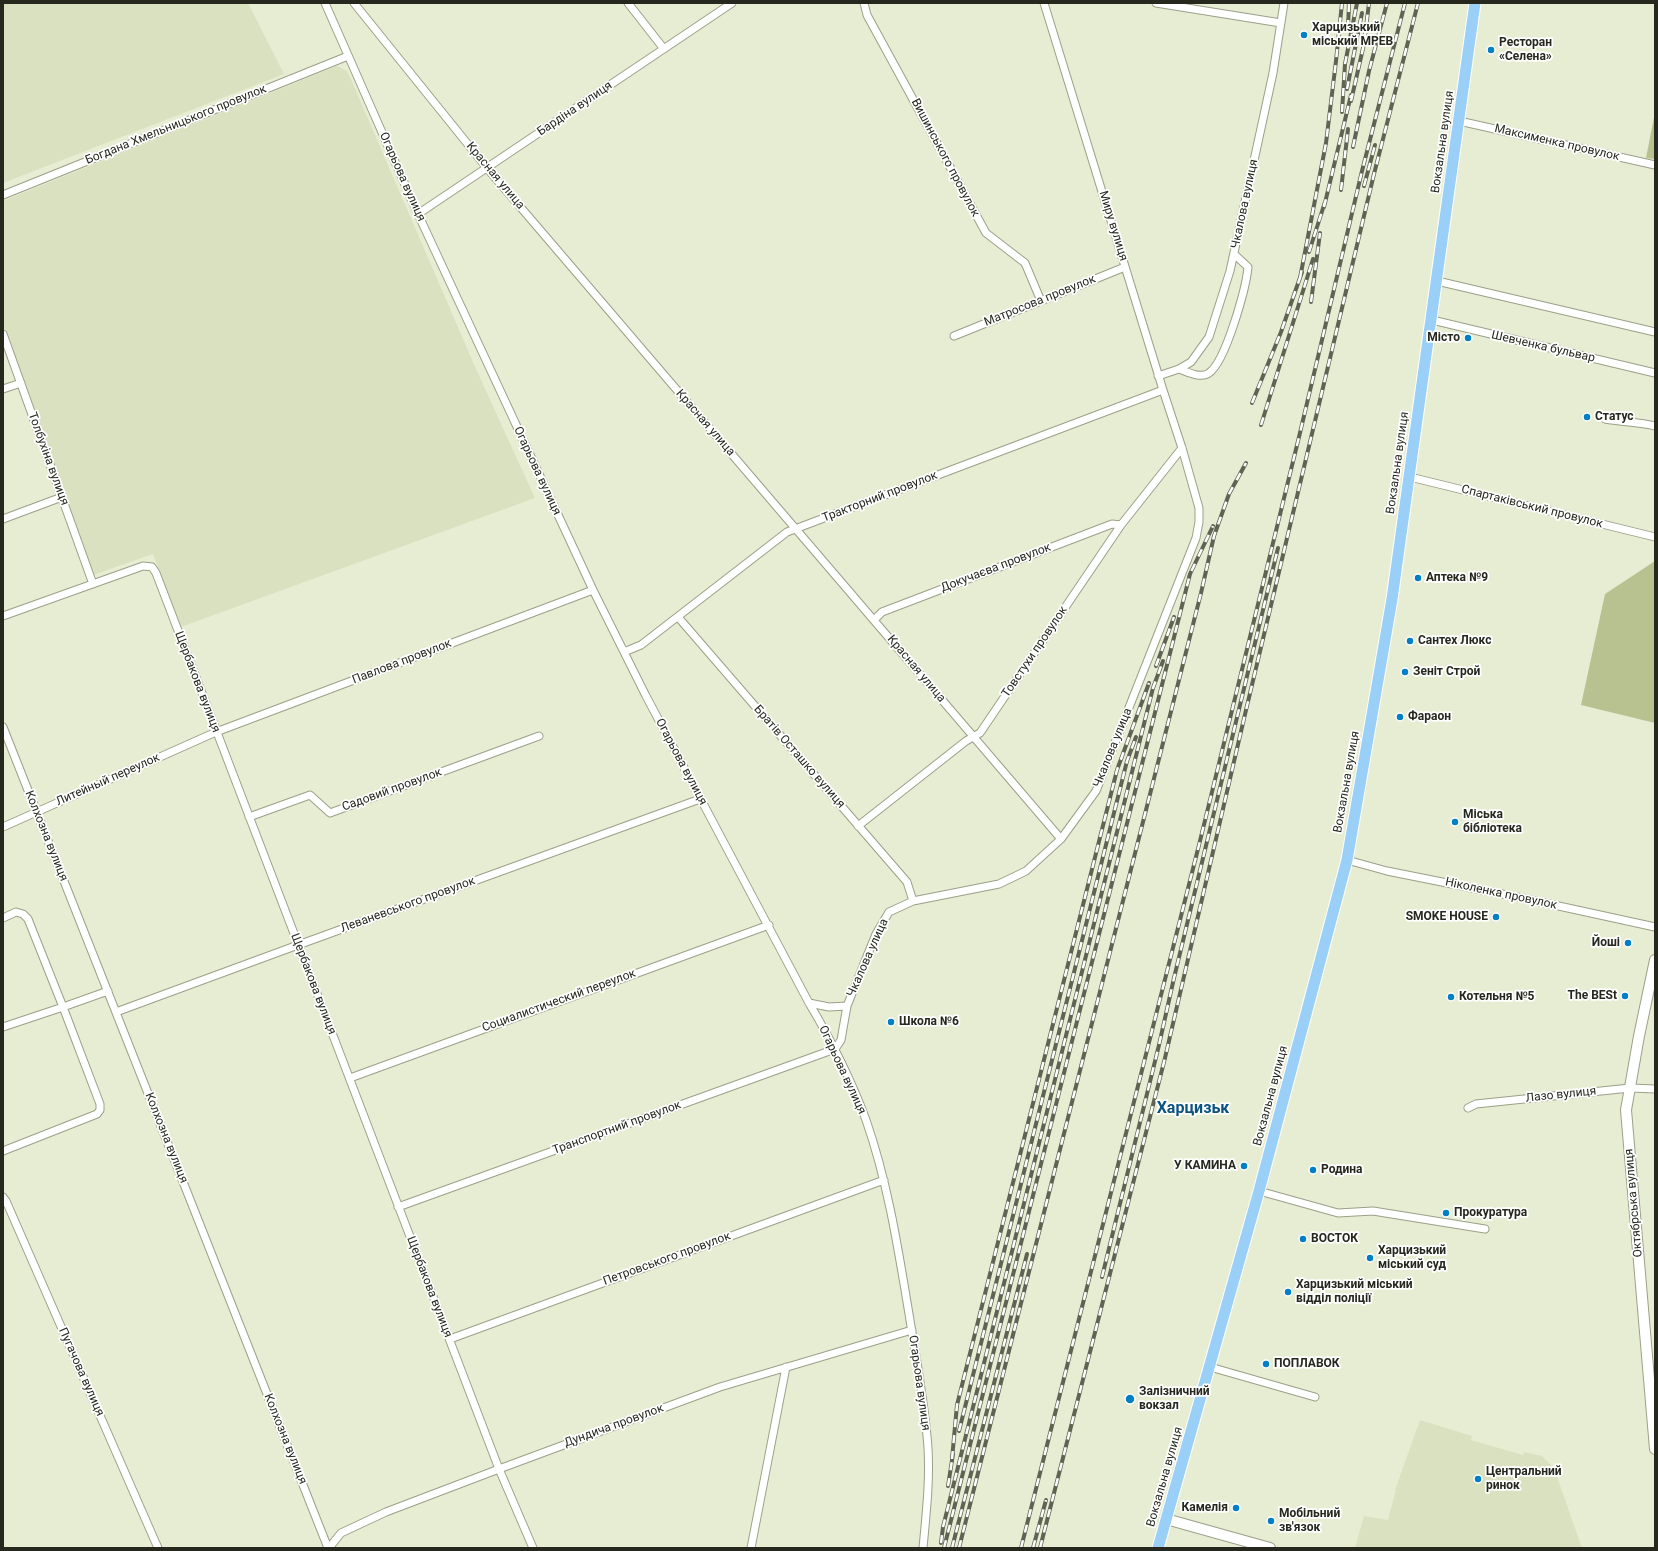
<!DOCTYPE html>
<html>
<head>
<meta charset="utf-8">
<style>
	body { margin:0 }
	#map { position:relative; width:1658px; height:1551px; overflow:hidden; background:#e7edd3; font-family:Roboto,sans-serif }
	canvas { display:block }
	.frame { position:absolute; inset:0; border:4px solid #26281e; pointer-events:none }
</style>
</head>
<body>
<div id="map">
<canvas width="1658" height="1551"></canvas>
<div class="frame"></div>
</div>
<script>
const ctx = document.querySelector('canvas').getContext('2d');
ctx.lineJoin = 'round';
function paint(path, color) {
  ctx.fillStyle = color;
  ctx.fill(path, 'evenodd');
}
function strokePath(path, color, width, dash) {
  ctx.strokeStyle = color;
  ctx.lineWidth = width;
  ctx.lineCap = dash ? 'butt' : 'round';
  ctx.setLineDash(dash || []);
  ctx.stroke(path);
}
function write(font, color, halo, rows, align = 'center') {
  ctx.font = font + ' Roboto,sans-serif';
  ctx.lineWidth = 3.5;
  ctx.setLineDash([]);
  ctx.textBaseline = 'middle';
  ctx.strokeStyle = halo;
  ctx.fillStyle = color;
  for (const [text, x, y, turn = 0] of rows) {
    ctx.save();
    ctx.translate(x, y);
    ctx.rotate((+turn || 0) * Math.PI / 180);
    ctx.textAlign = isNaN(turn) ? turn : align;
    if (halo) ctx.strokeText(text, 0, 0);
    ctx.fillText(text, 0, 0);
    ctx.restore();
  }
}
paint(new Path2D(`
	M 3,3 L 248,3 L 284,74 L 3,183 Z
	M 337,66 L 347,71 L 350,77 L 476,369 L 535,498 L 181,627 L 153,554 L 93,575 L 3,324 L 3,201 Z
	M 1420,1420 L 1472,1436 L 1471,1440 L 1523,1455 L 1524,1452 L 1542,1456 L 1554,1468 L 1582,1548 L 1355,1548 L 1364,1516 L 1388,1520 L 1396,1490 L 1395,1490 Z`), '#dae1c0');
paint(new Path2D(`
	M 1655,112 L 1655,159 L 1646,158 Z
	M 1655,561 L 1655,723 L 1581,705 L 1605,594 Z`), '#b8c291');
const minor = new Path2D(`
	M 325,3 L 418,214 L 593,590 L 646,696 L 809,1003 C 831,1040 851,1079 866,1120 C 888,1183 898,1248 909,1314 C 916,1359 925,1403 928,1448 C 930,1482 926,1515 923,1548
	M 354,3 L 487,168 L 1061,839
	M 628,3 L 664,49
	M 864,3 L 867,15 L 986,233 L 1025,263 L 1041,301
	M 1156,3 L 1281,23
	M 1459,121 L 1655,165
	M 3,195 L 348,56
	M 418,214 L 732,3
	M 1437,281 L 1655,332
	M 1432,320 L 1655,373
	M 3,334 L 93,584
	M 954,336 L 1125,267
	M 1179,369 C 1187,372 1201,379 1209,373 C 1226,361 1246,288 1248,267 L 1234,254
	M 1158,376 L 1179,369 L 1191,362 L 1209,337 L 1230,271 L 1273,73 L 1284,3
	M 3,389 L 21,383
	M 1605,419 C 1622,422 1639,422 1655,426
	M 1410,477 L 1655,537
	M 3,519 L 62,497
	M 3,616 L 143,566 L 152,567 L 156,573 L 499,1469 L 533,1548
	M 678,617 L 907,882 L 913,901
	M 874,620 L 882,612 L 1112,524 L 1121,525
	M 624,652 L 641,645 L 787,532 L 1163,390
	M 3,727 L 328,1548
	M 249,817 L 310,795 L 330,813 L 539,736
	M 858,826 L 966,741 L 980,733 L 1121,525 L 1182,448
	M 3,827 L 216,732 L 593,590
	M 1347,860 L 1387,871 L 1522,898 L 1655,927
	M 3,918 L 16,912 L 23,914 L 28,919 L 63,1007 L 100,1104 L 100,1110 L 97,1114 L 3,1151
	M 809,1003 L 829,1007 L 847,1006 L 876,934 L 889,912 L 913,901 L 999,884 L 1026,871 L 1061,839 L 1096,791 L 1196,538 L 1199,522 L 1199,508 L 1182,448 L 1163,390 L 1044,3
	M 116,1012 L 298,945 L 700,799
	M 3,1027 L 63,1007 L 108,991
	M 350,1078 L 769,925
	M 1468,1108 L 1476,1104 L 1630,1088 L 1655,1089
	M 1259,1191 L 1338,1213 L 1373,1211 L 1485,1229
	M 3,1197 L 6,1201 L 158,1548
	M 398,1207 L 835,1049 L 841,1040 L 847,1006
	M 450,1339 L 884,1180
	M 1210,1367 L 1315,1397
	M 329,1548 L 341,1533 L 386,1512 L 499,1469 L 720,1387 L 912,1330
	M 751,1548 L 786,1367`);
const secondary = new Path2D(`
	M 1655,960 L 1639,1036 L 1626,1110 L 1655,1449
	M 1166,1519 L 1270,1548`);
const primary = new Path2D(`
	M 1158,1548 L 1259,1191 L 1347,860 L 1392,599 L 1475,3`);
strokePath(minor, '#9ba088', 9);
strokePath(secondary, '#9ba088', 12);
strokePath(primary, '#fff', 13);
strokePath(minor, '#fff', 7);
strokePath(secondary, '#fff', 10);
strokePath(primary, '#9acff8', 11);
const rail = new Path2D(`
	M 1348,28 L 1349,3
	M 1347,89 L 1362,13
	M 1351,101 L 1364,44 L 1369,3
	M 1342,112 L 1345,64 L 1357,3
	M 1353,147 L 1369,71 L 1387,3
	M 1364,186 L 1375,145
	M 1341,190 L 1348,129
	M 1324,207 L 1351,95
	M 1309,252 L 1325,202
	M 1300,278 L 1326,143 L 1336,61 L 1342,3
	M 1311,302 L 1320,233
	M 1252,403 L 1281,332 L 1302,272
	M 1261,425 L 1313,259
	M 1156,666 L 1174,617
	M 1102,1277 L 1159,1045 L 1174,978 L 1278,548
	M 959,1431 L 1127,761 L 1136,737
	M 952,1459 L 957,1405 L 1117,770 L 1149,683
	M 948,1486 L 953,1454
	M 941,1543 L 943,1527 L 1153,688 L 1163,661
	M 944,1548 L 1190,574 L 1213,526
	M 952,1548 L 1027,1254
	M 959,1548 L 1201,593 L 1214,536 L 1229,494 L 1246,463
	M 1021,1548 L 1199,845 L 1299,437 L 1362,171 L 1405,3
	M 1033,1548 L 1046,1500
	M 1040,1548 L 1165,1058 L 1246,710 L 1374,174 L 1418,3`);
strokePath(rail, '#606354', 4);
strokePath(rail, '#fff', 2.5, [8]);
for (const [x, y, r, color] of [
	[1304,35,4,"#007fc7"],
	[1491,50,4,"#007fc7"],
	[1468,338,4,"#007fc7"],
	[1587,417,4,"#007fc7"],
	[1418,578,4,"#007fc7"],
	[1410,641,4,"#007fc7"],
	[1405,672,4,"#007fc7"],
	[1400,717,4,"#007fc7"],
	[1455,822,4,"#007fc7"],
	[1496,917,4,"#007fc7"],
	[1628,943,4,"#007fc7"],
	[1625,996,4,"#007fc7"],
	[1451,997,4,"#007fc7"],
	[891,1022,4,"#007fc7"],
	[1244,1166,4,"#007fc7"],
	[1313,1170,4,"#007fc7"],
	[1446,1213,4,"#007fc7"],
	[1303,1239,4,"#007fc7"],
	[1370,1258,4,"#007fc7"],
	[1288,1292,4,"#007fc7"],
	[1266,1364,4,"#007fc7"],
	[1130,1399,5,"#007fc7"],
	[1478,1479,4,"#007fc7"],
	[1236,1508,4,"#007fc7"],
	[1271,1521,4,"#007fc7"]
]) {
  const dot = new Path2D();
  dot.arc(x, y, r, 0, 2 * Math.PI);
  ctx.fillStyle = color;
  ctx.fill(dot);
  strokePath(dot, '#fff', 1.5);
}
write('bold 12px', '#26281e', '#fff', [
	["Харцизький",1312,28],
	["міський МРЕВ",1312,42],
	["Ресторан",1499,43],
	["«Селена»",1499,57],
	["Місто",1460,338,"right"],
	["Статус",1595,417],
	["Аптека №9",1426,578],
	["Сантех Люкс",1418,641],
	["Зеніт Строй",1413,672],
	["Фараон",1408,717],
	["Міська",1463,815],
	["бібліотека",1463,829],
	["SMOKE HOUSE",1488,917,"right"],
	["Йоші",1620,943,"right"],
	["The BESt",1617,996,"right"],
	["Котельня №5",1459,997],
	["Школа №6",899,1022],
	["У КАМИНА",1236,1166,"right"],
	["Родина",1321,1170],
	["Прокуратура",1454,1213],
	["ВОСТОК",1311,1239],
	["Харцизький",1378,1251],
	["міський суд",1378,1265],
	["Харцизький міський",1296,1285],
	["відділ поліції",1296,1299],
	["ПОПЛАВОК",1274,1364],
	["Залізничний",1139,1392],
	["вокзал",1139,1406],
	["Центральний",1486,1472],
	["ринок",1486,1486],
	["Камелія",1228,1508,"right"],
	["Мобільний",1279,1514],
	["зв'язок",1279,1528]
], 'left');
write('12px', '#26281e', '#fff', [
	["Бардіна вулиця",575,109,-34],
	["Богдана Хмельницького провулок",176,125,-22],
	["Вокзальна вулиця",1443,142,-82],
	["Максименка провулок",1557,143,13],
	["Вишинського провулок",945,158,62],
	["Красная улица",495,176,50],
	["Огарьова вулиця",402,177,66],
	["Чкалова вулиця",1245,204,-78],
	["Миру вулиця",1113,226,73],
	["Матросова провулок",1040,301,-22],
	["Шевченка бульвар",1543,347,13],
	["Красная улица",705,423,49],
	["Толбухіна вулиця",48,459,70],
	["Вокзальна вулиця",1398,463,-82],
	["Огарьова вулиця",537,471,65],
	["Тракторний провулок",880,497,-21],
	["Спартаківський провулок",1532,507,14],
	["Докучаєва провулок",996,568,-21],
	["Товстухи провулок",1035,652,-56],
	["Павлова провулок",402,662,-21],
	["Красная улица",916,669,50],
	["Щербакова вулиця",197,682,69],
	["Чкалова улица",1113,748,-68],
	["Братів Осташко вулиця",799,757,49],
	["Огарьова вулиця",681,762,62],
	["Литейный переулок",108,780,-24],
	["Вокзальна вулиця",1347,782,-80],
	["Садовий провулок",392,790,-20],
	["Колхозна вулиця",46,836,68],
	["Ніколенка провулок",1501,894,12],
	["Леваневського провулок",408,905,-20],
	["Чкалова улица",868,958,-66],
	["Щербакова вулиця",313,984,69],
	["Социалистический переулок",559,1001,-20],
	["Огарьова вулиця",842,1070,65],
	["Лазо вулиця",1561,1095,-6],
	["Вокзальна вулиця",1271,1096,-75],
	["Транспортний провулок",617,1128,-20],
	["Колхозна вулиця",166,1138,68],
	["Октябрська вулиця",1634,1203,-95],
	["Петровського провулок",667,1259,-20],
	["Щербакова вулиця",429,1287,69],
	["Пугачова вулиця",81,1372,66],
	["Огарьова вулиця",919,1383,82],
	["Дундича провулок",614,1426,-20],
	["Колхозна вулиця",285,1439,68],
	["Вокзальна вулиця",1165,1477,-74]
]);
write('bold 16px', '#0a5280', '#fff', [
	["Харцизьк",1193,1109]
]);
</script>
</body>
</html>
